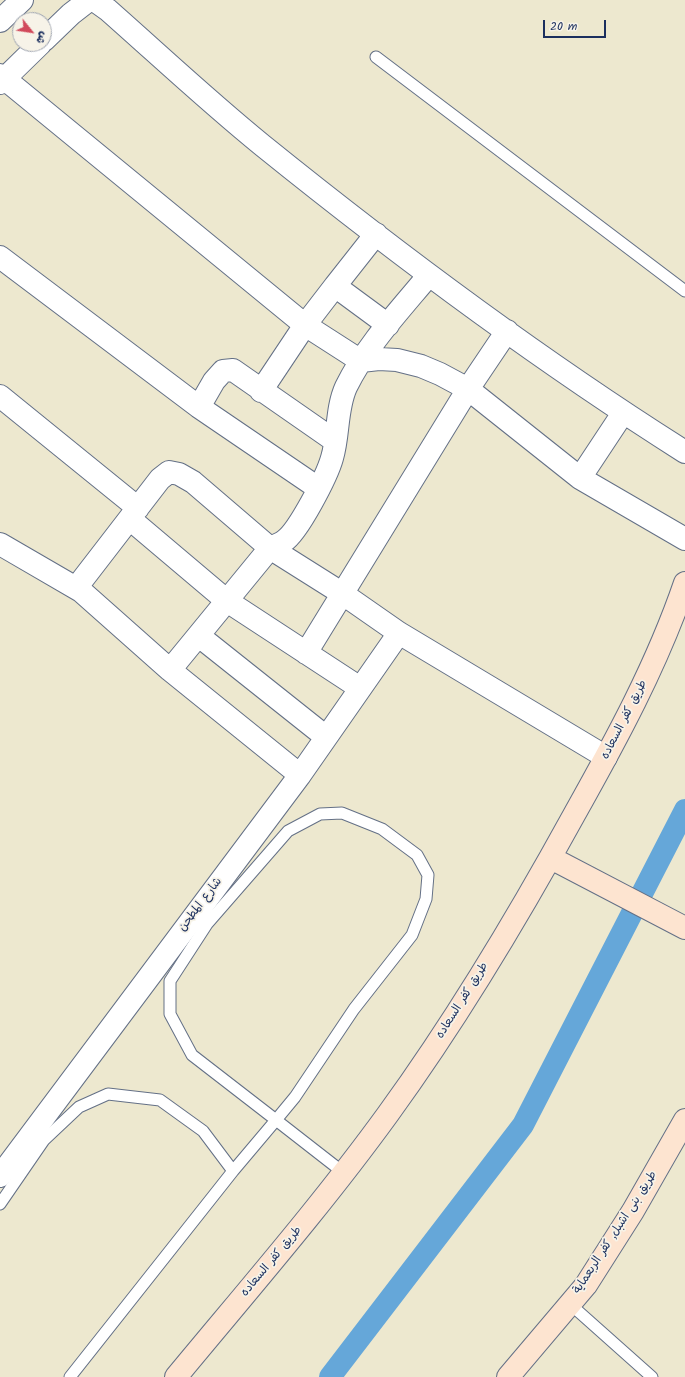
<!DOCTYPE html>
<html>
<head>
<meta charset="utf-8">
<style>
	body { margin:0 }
	#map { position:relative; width:685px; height:1377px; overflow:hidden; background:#ede8cf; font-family:Kalam,"Playpen Sans Arabic",sans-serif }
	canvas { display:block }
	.north { position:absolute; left:12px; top:12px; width:40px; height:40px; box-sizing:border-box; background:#f7f3e8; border:1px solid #9fa5b1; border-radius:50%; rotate:120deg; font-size:11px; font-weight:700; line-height:16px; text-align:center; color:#1b2f5e }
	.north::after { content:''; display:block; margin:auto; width:14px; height:18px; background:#d1495b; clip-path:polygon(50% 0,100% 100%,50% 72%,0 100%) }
	.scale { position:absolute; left:543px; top:20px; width:63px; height:18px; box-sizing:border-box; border:2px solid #1b2f5e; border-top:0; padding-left:5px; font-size:12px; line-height:14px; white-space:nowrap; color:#1b2f5e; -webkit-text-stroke:3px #f7f3e8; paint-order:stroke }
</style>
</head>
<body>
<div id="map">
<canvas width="685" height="1377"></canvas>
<div class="north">ش</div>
<div class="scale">20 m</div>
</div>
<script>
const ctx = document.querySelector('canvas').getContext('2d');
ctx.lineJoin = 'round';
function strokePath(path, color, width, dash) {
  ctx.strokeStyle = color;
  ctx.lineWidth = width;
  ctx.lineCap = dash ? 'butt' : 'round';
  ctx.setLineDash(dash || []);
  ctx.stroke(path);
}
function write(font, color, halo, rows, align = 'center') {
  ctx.font = font + ' Kalam,"Playpen Sans Arabic",sans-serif';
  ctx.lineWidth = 3.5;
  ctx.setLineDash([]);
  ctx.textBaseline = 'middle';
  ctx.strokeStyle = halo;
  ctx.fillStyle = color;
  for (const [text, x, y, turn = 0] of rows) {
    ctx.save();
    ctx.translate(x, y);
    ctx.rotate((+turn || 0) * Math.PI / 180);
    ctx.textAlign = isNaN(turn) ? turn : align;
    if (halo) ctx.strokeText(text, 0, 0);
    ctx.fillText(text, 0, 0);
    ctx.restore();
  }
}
strokePath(new Path2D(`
	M 330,1377 L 523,1125 L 685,810`), '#65a7d9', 22);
const lane = new Path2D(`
	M 376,57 L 685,291
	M 0,1204 L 44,1140 L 79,1107 L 108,1094 L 160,1100 L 203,1131 L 233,1171
	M 570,1304 L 652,1377
	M 70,1377 L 233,1171 L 276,1120 L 295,1097 L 354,1009 L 412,935 L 426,899 L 428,875 L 417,855 L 382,829 L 342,813 L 320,814 L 288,831 L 207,924 L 170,981 L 170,1014 L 192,1055 L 276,1120 L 344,1173`);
const street = new Path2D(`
	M 94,0 L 108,10 C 159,55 209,102 262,145 C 397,254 538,359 685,452
	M 0,21 L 22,0
	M 44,40 L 71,14 L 89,0
	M 0,75 L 305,325 L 361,361 L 379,359 L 397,360 L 421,366 L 440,374 L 468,389 L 580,478 L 623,413
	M 0,83 L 40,44
	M 0,257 L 199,407 L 318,488
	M 335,286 L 376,234
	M 261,391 L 305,325 L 335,286 L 388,325
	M 0,396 L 138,508
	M 199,407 L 214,381 L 223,371 L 233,370 L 335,441
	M 580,478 L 685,539
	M 130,519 L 227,601 L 360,688
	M 0,544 L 81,591 L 170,670 L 300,775
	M 76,588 L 160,479 L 169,472 L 179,474 L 193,482 L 270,548 L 343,594 L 399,633 L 606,757
	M 199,636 L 326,737
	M 306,653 L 468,389 L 507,331
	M 170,670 L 270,548 C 274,546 280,544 284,541 C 298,532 327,476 332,458 C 339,435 336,409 346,387 C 366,346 400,310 429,275
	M 0,1176 L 300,775 L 399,633`);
const secondary = new Path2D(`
	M 551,858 L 685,928
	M 176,1377 C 248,1290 322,1205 388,1114 C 457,1019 518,917 574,815 C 616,740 657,665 685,583
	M 508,1377 L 586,1285 L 633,1211 L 685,1120`);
strokePath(lane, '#647086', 13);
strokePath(street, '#647086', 24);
strokePath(secondary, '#647086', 24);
strokePath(lane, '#fff', 11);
strokePath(street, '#fff', 22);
strokePath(secondary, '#fde4d0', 22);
write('12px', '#1b2f5e', '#f7f3e8', [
	["طريق كفر السعاده",625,720,-63],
	["شارع المطحن",201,905,-53],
	["طريق كفر السعاده",463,1001,-58],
	["طريق بنى اشبل, كفر الربعماية",616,1233,-57],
	["طريق كفر السعاده",272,1262,-50]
]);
</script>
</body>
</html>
